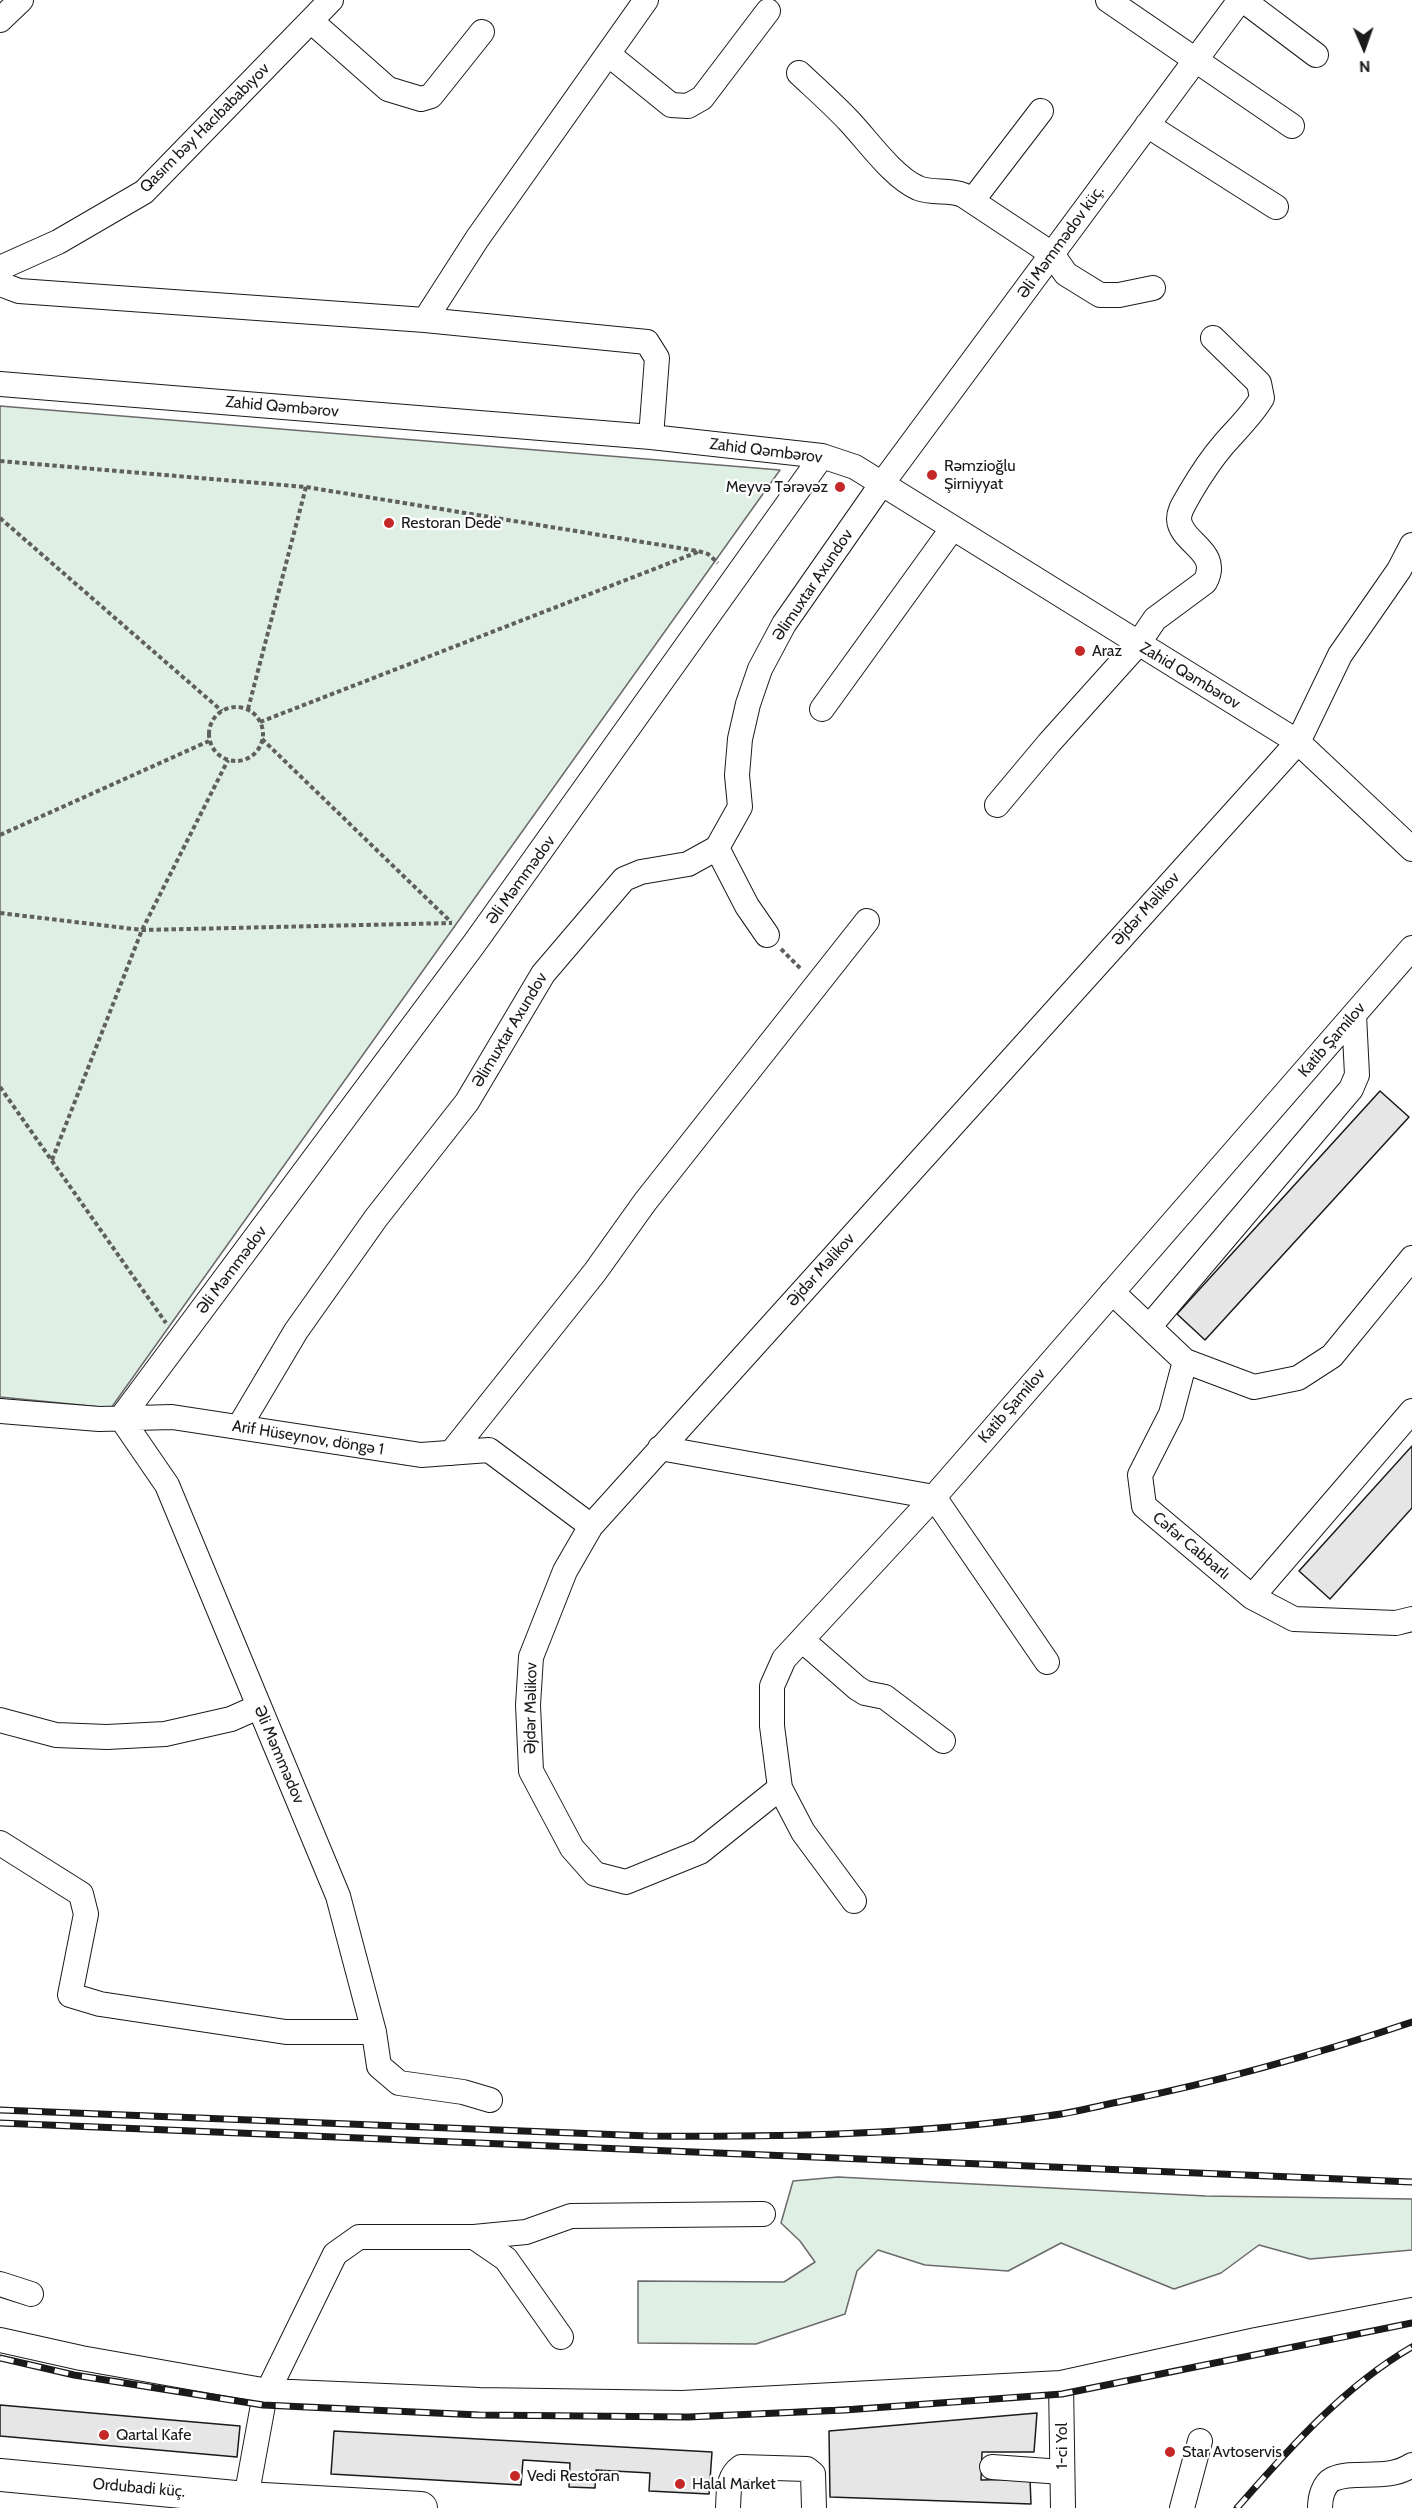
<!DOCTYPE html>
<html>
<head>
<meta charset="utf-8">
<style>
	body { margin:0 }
	#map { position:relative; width:1412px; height:2508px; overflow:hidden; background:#fff; font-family:Cabin,sans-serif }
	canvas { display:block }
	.north { position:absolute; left:1334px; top:18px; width:60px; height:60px; -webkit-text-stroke:4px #fff; paint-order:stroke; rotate:178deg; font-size:16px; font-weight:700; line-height:24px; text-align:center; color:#1a1a1a }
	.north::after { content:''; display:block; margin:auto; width:21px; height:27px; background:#1a1a1a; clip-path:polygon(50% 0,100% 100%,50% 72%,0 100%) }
</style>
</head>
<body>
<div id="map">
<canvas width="1412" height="2508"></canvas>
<div class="north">N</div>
</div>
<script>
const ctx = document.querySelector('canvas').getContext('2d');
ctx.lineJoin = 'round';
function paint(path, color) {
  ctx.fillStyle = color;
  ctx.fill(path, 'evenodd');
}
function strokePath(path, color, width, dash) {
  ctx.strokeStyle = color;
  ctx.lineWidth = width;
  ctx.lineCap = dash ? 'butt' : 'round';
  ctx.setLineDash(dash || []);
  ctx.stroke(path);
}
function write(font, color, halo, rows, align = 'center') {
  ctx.font = font + ' Cabin,sans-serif';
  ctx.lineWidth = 4.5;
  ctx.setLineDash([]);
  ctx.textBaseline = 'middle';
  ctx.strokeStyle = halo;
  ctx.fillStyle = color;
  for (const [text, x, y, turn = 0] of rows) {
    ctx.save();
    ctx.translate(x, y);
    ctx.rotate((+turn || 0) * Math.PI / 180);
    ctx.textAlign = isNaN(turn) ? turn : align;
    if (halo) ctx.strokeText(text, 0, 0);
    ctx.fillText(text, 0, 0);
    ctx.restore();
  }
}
const green = new Path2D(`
	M 0,406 L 780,470 L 111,1408 L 0,1397 Z
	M 838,2177 L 1206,2196 L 1412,2199 L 1412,2250 L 1310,2259 L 1259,2245 L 1221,2273 L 1174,2289 L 1061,2243 L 1008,2271 L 925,2265 L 878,2250 L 857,2271 L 845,2314 L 756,2344 L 638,2343 L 638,2281 L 784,2282 L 815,2262 L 800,2241 L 781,2223 L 793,2181 Z`);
paint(green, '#e0efe3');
strokePath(green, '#6a6a6a', 1.5);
const building = new Path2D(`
	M 1380,1091 L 1409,1117 L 1205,1340 L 1177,1314 Z
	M 1412,1446 L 1412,1508 L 1330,1599 L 1299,1571 Z
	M 0,2405 L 240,2426 L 237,2457 L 0,2436 Z
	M 1037,2413 L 1034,2452 L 982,2452 L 981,2480 L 1030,2479 L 1031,2504 L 830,2497 L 829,2431 Z
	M 334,2431 L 712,2452 L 709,2494 L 649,2491 L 650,2473 L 596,2470 L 595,2488 L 569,2487 L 570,2463 L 523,2460 L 521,2485 L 331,2474 Z`);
paint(building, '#e6e6e6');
strokePath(building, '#1a1a1a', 1.5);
const minor = new Path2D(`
	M 1108,0 L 1292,126
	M 1243,0 L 1316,55
	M 0,20 L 21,0
	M 311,21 L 388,89 L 421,99 L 431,96 L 482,32
	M 608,54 L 671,105 L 688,106 L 702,98 L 768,11
	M 799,73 C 816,89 833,104 849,121 C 868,141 893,177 918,188 C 933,194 949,189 963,195 L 1052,254 L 1066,274 L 1100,295 L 1119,295 L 1153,288
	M 1147,125 L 1276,207
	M 972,201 L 1041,111
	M 0,268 L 58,242 L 144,192 L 331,0
	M 0,284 L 19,291 L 425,320 L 647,342 L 657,358 L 651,437
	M 425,320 L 477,239 L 646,0
	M 0,384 L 651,437 L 822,456 L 855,467 L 1298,742 L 1412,849
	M 822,709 L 952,529
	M 997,805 L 1049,743 L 1138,644 L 1155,619 L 1205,582 C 1222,551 1180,543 1179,519 C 1179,509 1186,501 1190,493 C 1200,476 1211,459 1224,444 C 1237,429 1252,415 1262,398 L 1259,383 L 1213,338
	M 717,848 L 747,906 L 767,935
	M 1112,1292 L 1185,1361 L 1171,1414 L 1140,1475 L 1144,1506 L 1252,1597 L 1294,1619 L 1396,1623 L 1412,1619
	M 1149,1327 L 1351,1089 L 1357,1075 L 1354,1015
	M 1185,1361 L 1254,1387 L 1298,1378 L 1332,1356 L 1412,1258
	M 0,1411 L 99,1419 L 172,1417 L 421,1455 L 489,1450 L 591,1526
	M 239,1427 L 296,1331 L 376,1218 L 467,1102 L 543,974 L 624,879 L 641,872 L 688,864 L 717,848 L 740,807 L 737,775 L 740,739 L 748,704 L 760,669 L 784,624 L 881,485 L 1240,0
	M 660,1448 L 934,1497 L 1047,1662
	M 451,1453 L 595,1272 L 645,1202 L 867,921
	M 1252,1597 L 1412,1411
	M 802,1640 L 857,1688 L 865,1693 L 885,1697 L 943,1741
	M 0,1720 L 56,1735 L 107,1737 L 165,1734 L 231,1719 L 258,1707
	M 780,1788 L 700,1852 L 626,1882 L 595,1874 L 572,1848 L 531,1771 L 528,1705 L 531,1657 L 565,1571 L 591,1526 L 1298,742 L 1340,655 L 1399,570 L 1412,545
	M 0,1843 L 81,1894 L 86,1914 L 70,1995 L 100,2004 L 286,2032 L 374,2032
	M 854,1901 L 803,1832 L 780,1788 L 772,1726 L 772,1686 L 784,1659 L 934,1497 L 1412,948
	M 490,2100 L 463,2092 L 399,2083 L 379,2066 L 374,2032 L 338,1896 L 167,1485 L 121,1418 L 474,944 L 822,456
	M 474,2237 L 506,2259 L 561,2337
	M 0,2284 L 31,2294
	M 0,2340 L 81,2358 L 268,2391 L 479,2400 L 682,2403 L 1061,2383 L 1256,2340 L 1412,2310
	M 1061,2383 L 1063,2508
	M 992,2467 L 1062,2472
	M 246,2498 L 263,2405 L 268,2391 L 335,2254 L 359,2237 L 474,2237 L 526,2232 L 571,2216 L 763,2214
	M 728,2508 C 729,2492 727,2477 741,2467 L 807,2469 L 813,2474 L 814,2508
	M 1182,2508 L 1200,2441
	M 1320,2508 C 1320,2498 1323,2484 1333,2479 C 1356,2469 1386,2482 1412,2465`);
const major = new Path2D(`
	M 0,2475 L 246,2498 L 421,2508`);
strokePath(minor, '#1a1a1a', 26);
strokePath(major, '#1a1a1a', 34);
strokePath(new Path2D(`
	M 0,461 L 306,487 L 698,551 L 708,554 L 718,563
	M 0,518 L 222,711
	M209 734a27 27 0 1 1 54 0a27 27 0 1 1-54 0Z
	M 248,709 L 306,487
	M 260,722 L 698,552
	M 262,739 L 451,922
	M 0,835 L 209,741
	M 0,913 L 142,930 L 452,923
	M 781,949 L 801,969
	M 0,1087 L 166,1323
	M 52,1160 L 142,930 L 228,760`), '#5f5f5f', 4, [4.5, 3]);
strokePath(minor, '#fff', 24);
strokePath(major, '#fff', 32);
const rail = new Path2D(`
	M 0,2110 L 648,2136 C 781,2137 915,2135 1047,2116 C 1073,2113 1098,2106 1123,2101 C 1221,2081 1317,2054 1412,2022
	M 0,2123 L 1412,2182
	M 0,2358 L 74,2375 L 263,2405 L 479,2415 L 688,2417 L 845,2410 L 1062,2394 L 1412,2323
	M 1237,2508 C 1289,2449 1343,2387 1412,2347`);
strokePath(rail, '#1a1a1a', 7);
strokePath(rail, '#fff', 4.5, [14]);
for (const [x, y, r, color] of [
	[932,475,6,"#c62828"],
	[840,487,6,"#c62828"],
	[389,523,6,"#c62828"],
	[1080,651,6,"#c62828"],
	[104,2435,6,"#c62828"],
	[1170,2452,6,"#c62828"],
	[515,2476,6,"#c62828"],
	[680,2484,6,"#c62828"]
]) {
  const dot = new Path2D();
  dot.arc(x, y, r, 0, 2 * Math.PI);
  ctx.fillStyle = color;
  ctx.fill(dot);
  strokePath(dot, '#fff', 2);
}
write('16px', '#1a1a1a', '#fff', [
	["Qasım bəy Hacıbababıyov",205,128,-45],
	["Əli Məmmədov küç.",1061,242,-54],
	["Zahid Qəmbərov",282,407,5],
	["Zahid Qəmbərov",766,451,7],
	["Əlimuxtar Axundov",813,585,-56],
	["Zahid Qəmbərov",1190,676,31],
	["Əli Məmmədov",521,880,-54],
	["Əjdər Məlikov",1146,909,-48],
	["Əlimuxtar Axundov",510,1030,-59],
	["Katib Şamilov",1332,1040,-49],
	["Əli Məmmədov",232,1270,-53],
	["Əjdər Məlikov",821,1270,-48],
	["Katib Şamilov",1012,1406,-49],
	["Arif Hüseynov, döngə 1",308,1438,9],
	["Cəfər Cabbarlı",1191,1546,40],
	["Əjdər Məlikov",531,1708,-89],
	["Əli Məmmədov",279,1755,67],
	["1-ci Yol",1062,2446,-90],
	["Ordubadi küç.",139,2488,5]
]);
write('16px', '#1a1a1a', '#fff', [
	["Rəmzioğlu",944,466],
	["Şirniyyat",944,484],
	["Meyvə Tərəvəz",828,487,"right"],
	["Restoran Dede",401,523],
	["Araz",1092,651],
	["Qartal Kafe",116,2435],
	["Star Avtoservis",1182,2452],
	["Vedi Restoran",527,2476],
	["Halal Market",692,2484]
], 'left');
</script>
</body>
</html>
